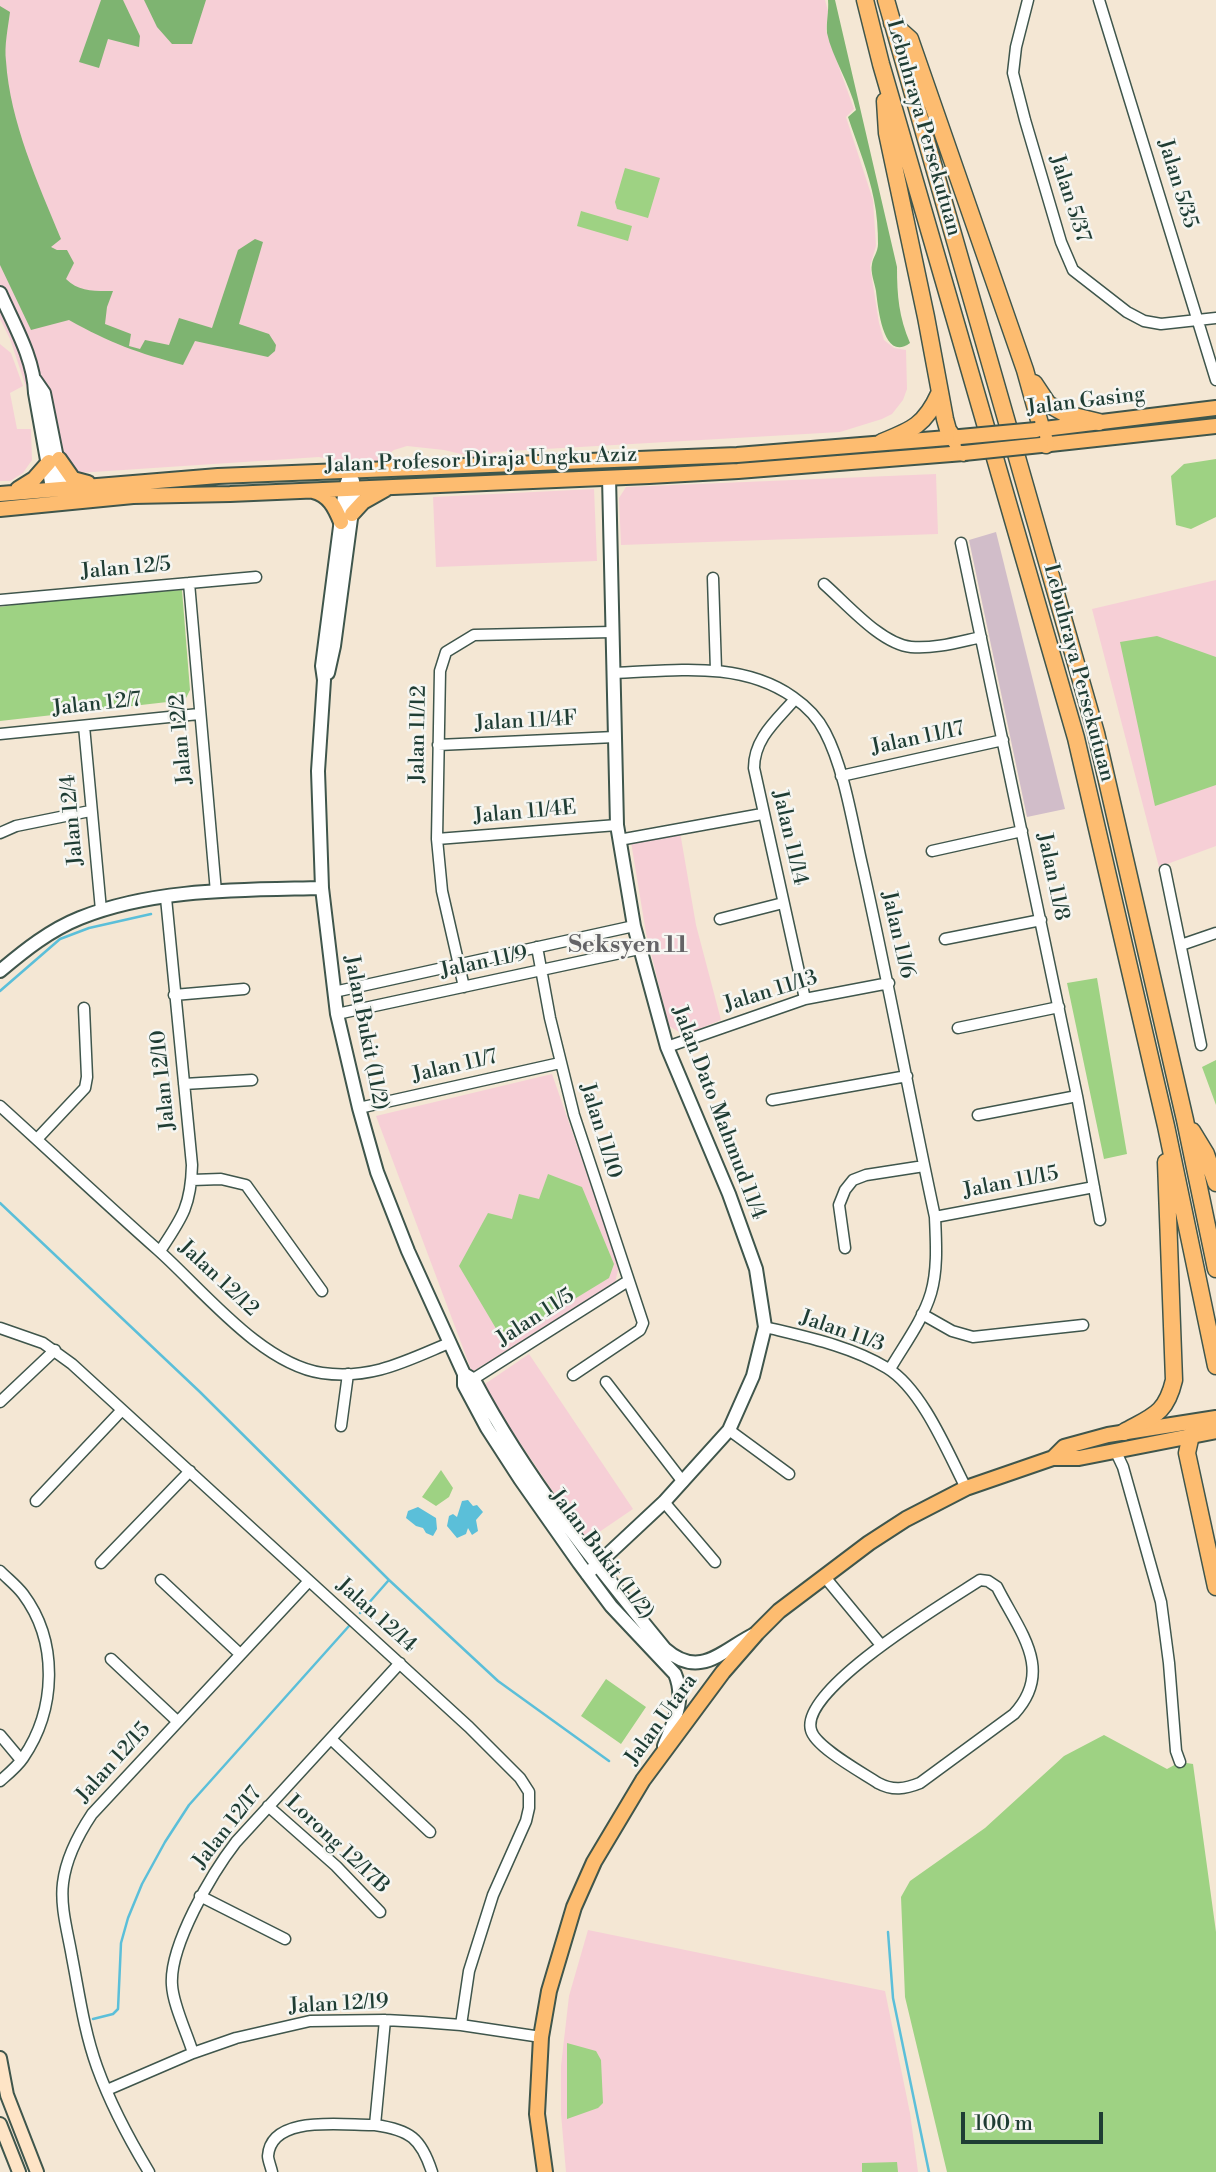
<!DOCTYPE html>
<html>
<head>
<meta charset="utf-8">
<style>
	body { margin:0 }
	#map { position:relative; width:1216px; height:2172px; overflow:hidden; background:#f4e7d4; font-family:"Libre Bodoni",serif }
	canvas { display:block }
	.scale { position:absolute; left:961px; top:2112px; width:142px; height:32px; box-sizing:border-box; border:4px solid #1f3d34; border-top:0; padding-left:9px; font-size:21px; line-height:24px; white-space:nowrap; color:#1f3d34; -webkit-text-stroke:5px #f6f6f2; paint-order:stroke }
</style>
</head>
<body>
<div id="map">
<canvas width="1216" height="2172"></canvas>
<div class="scale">100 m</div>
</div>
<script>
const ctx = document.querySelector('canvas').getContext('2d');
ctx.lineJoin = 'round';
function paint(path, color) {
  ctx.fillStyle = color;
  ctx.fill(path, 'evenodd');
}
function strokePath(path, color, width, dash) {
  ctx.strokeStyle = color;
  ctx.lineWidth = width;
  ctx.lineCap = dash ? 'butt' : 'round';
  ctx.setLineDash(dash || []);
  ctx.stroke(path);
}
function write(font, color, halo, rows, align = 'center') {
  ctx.font = font + ' "Libre Bodoni",serif';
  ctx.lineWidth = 5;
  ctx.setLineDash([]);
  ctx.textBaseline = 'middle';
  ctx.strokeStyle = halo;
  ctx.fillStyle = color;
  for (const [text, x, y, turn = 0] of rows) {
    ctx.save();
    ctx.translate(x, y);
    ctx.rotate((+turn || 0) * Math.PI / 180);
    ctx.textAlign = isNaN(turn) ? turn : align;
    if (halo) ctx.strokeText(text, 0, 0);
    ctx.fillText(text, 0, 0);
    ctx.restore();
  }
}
paint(new Path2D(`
	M 0,0 L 825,0 L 828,11 L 826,31 L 854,109 L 846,117 L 873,200 L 876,246 L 870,266 L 879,323 L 884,340 L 894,348 L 906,350 L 907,389 L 903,400 L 892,414 L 882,419 L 840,432 L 493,452 L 488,457 L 478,458 L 444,450 L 407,446 L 394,450 L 377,463 L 357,466 L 319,457 L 78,473 L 65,459 L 49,392 L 29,396 L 10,339 L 0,319 Z
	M 0,344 L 11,353 L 23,386 L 10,393 L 17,429 L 31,429 L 32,460 L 23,473 L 10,481 L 0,481 Z
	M 936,474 L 938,534 L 621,545 L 619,498 L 626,487 Z
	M 594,489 L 597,561 L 436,567 L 433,497 Z
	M 1216,580 L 1216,846 L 1159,867 L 1092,609 Z
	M 680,832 L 696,925 L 721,1020 L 684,1035 L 669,1026 L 646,933 L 631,842 Z
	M 552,1074 L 619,1266 L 615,1283 L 472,1372 L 376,1116 Z
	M 529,1354 L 633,1509 L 586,1541 L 482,1386 Z
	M 588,1930 L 885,1991 L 910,2113 L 918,2172 L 566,2172 L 561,2114 L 561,2066 L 569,1996 Z`), '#f6cfd6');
paint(new Path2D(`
	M 996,532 L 1065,809 L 1027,817 L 969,540 Z`), '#d1bdc9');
paint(new Path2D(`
	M 625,168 L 660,178 L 648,218 L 617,209 L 615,202 Z
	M 581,211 L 632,226 L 628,241 L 577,226 Z
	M 1216,459 L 1216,517 L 1191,529 L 1176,525 L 1171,476 L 1184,464 Z
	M 182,590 L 190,690 L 185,700 L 0,721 L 0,607 L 32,602 Z
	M 1157,636 L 1216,657 L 1216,785 L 1155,806 L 1120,642 Z
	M 1097,978 L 1127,1154 L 1104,1159 L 1067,983 Z
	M 1216,1060 L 1216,1105 L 1202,1067 Z
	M 548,1174 L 582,1187 L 614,1264 L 609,1278 L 504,1342 L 459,1266 L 488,1213 L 512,1219 L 519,1194 L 539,1199 Z
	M 441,1470 L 453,1488 L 449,1497 L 436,1506 L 422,1497 Z
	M 606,1679 L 646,1707 L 621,1744 L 581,1716 Z
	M 1104,1735 L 1167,1769 L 1180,1762 L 1193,1764 L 1216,1932 L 1216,2172 L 947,2172 L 905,1997 L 901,1897 L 910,1881 L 985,1828 L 1064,1756 Z
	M 567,2043 L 596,2051 L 601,2060 L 603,2103 L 598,2108 L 567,2119 Z
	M 897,2162 L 898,2172 L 862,2172 L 862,2163 Z`), '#9ed283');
paint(new Path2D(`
	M 101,0 L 123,0 L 140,36 L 139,47 L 108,39 L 99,68 L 79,62 Z
	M 144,0 L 206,0 L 192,44 L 172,44 L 157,27 Z
	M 828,0 L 835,0 L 897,267 C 897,296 899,317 910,343 C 883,363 878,307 876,291 C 875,284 870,272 872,264 C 873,257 878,252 878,244 C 878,230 877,214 874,200 C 869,173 857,144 848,117 L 856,110 C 850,84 832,57 827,33 C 826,22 829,11 828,0 Z
	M 0,6 L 10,12 C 8,28 4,46 6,61 C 10,122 38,183 61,239 L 51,247 L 57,250 L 67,250 L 74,263 L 66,279 C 79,292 95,291 113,291 L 107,307 L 105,324 L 131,334 L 129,346 L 140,349 L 145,340 L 169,345 L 179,318 L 212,328 L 238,250 L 255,239 L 263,242 L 239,324 L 269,334 L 276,345 L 275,351 L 268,357 L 195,341 L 183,365 C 138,353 110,343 69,320 L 31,330 L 0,265 Z`), '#7eb471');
paint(new Path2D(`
	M 468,1500 L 473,1506 L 477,1505 L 483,1512 L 476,1520 L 478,1531 L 472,1535 L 468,1528 L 466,1534 L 457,1538 L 447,1526 L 449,1516 L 453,1514 L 457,1517 L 462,1501 Z
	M 418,1507 L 436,1518 L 437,1529 L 433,1536 L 426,1533 L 423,1528 L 416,1526 L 406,1518 L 408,1511 Z`), '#5bbfd9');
strokePath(new Path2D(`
	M 0,991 L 60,939 L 89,928 L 151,914
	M 0,1203 L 200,1392 L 389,1580 L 498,1681 L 609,1761
	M 360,1613 L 388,1581
	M 888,1932 L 893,1998 L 929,2172
	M 93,2019 L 113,2014 L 118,2009 L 121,1943 L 128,1918 L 142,1884 L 165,1842 L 189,1805 L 349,1626`), '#5bbfd9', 2.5);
const minor = new Path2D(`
	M 1028,0 L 1016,47 L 1013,73 L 1025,120 L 1061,242 L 1073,270 L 1127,312 L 1144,321 L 1161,324 L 1216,318
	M 1099,0 L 1216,380
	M 961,543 L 1077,1096 L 1100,1220
	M 713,578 L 716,670
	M 189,583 L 216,892
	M 824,584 C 847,604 881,644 911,647 C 935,649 958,642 981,637
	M 0,600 L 256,577
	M 613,673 C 675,671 740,660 793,697 C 806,706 818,718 825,732 C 845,770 853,827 863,869 C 889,985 910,1101 935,1217 C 936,1241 938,1269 931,1293 C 923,1320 904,1345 890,1369
	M 795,699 C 777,720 754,738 754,768 L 805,999
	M 84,726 L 101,910
	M 0,734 L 199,714
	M 438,745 L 615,737
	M 841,776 L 1003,740
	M 0,833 L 16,826 L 90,811
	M 437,839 L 617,825
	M 619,840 L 762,814
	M 932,851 L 1022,831
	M 1165,870 L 1201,1045
	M 720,919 L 783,903
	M 945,939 L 1041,920
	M 1181,945 L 1216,933
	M 537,947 L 550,1018 L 574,1115 L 643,1323 L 640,1330 L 573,1375
	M 464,987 L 442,891 L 437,839 L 440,671 L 446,652 L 474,635 L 612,632
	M 334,992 L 634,926
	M 174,995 L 244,989
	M 337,1014 L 639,949
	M 958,1028 L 1059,1007
	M 667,1047 L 805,999 L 889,983
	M 184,1084 L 252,1080
	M 772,1100 L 907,1076
	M 0,1106 C 53,1154 105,1203 158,1250 C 202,1289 261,1364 322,1373 C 371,1380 406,1361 449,1343
	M 359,1108 L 560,1063
	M 978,1115 L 1077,1096
	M 37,1139 L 85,1088 L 87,1077 L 84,1008
	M 192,1180 L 221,1179 L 246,1185 L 322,1291
	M 935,1217 L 1094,1187
	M 845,1248 L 839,1205 L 845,1190 L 853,1180 L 866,1175 L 924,1166
	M 160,1251 C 182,1218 191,1206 192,1165 L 166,898
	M 922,1314 L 952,1331 L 973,1337 L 1083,1325
	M 765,1327 C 806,1337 851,1346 887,1368 C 922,1389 948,1453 966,1488
	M 0,1328 L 43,1343 L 72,1364 L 469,1727 L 520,1778 L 529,1792 L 529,1808 L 526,1821 L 493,1895 L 469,1971 L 461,2025
	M 606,1382 L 683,1482
	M 467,1383 L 628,1281
	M 0,1402 L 55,1350
	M 341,1426 L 348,1374
	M 729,1430 L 789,1474
	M 1115,1450 L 1123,1467 L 1161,1602 L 1169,1663 L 1176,1751 L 1180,1762
	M 36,1501 L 122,1410
	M 664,1502 L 715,1562
	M 101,1563 L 190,1471
	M 0,1571 C 8,1579 17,1586 23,1594 C 59,1642 56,1710 23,1758 C 17,1767 8,1774 0,1781
	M 824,1576 L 881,1645
	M 161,1580 L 240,1654
	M 980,1580 L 988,1581 L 997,1587 C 1019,1631 1055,1670 1014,1714 L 920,1783 C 905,1789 893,1791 878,1783 C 863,1773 815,1747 811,1730 C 799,1689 948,1601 980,1580 Z
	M 111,1659 L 177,1721
	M 0,1735 L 21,1760
	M 331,1739 L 430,1832
	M 268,1806 L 336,1866 L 380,1912
	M 200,1896 L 285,1939
	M 193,2053 C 187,2033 173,2005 172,1985 C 169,1946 212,1873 236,1842 L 400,1663
	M 107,2090 L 193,2053 L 236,2038 L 310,2021 L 385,2020 L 422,2022 L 461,2025 L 541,2037
	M 375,2125 C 410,2130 421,2138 432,2172
	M 149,2172 C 129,2139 110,2103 97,2067 C 84,2031 79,1993 72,1957 C 68,1933 60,1907 63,1883 C 66,1858 78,1835 92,1814 L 309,1581
	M 272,2172 C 271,2167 268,2160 268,2156 C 271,2113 346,2126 375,2125 L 385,2020`);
const tertiary = new Path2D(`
	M 0,293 C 14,325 34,358 35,393 L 52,488
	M 35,380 L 44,393 L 63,488
	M 351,471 L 345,488 L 322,666 L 324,680 L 318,771 L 322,888 L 337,1014 L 359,1108 L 377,1172 L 408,1251 L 464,1374 L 464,1385 L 487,1428 L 520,1479 L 579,1563 L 611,1606 L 675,1674 C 686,1700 674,1721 664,1746
	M 328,673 L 334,646 L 354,496 L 353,481
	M 0,971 C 25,950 50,930 80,918 C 155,888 242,890 322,888
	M 464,1374 L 474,1380 C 526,1478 595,1564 665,1649 C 701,1681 724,1648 757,1633
	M 587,1574 L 664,1502 L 729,1430 L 753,1376 L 765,1327 L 756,1269 L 729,1194 L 667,1047 L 634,926 L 617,825 L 609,477`);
const secondary = new Path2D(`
	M 0,2058 L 7,2095 L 37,2172
	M 0,2124 L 19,2172`);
const primary = new Path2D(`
	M 1036,430 L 1216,408
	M 1041,445 L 1216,426
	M 59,459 L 73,479 L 88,483
	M 18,489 L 34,479 L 49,462
	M 313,491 C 329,495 335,507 341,522
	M 0,494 L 218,476 L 737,455 L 960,437
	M 0,509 L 133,496 L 230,494 L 649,476 L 738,471 L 964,453
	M 352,514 L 363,502 L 386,489
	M 1053,1458 L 1064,1447 L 1108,1435 L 1216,1418
	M 545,2172 L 537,2114 L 541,2037 L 549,1991 L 574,1907 L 594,1862 L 643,1780 L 723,1672 L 757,1633 L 779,1611 L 869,1543 L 906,1519 L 966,1488 L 1053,1458 L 1079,1458 L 1216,1431`);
const trunk = new Path2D(`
	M 865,0 L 881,64 L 1076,738 L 1166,1126 L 1216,1366
	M 886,0 L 1096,733 L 1185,1120 L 1216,1269
	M 892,23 L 910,39 L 1025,370 L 1046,445
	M 885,101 L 887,133 L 926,317 L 945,419 L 948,430 L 964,453
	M 1034,383 L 1048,404 L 1066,414 L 1099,422
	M 882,442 C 912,430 925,425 939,394
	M 1192,1131 L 1206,1154 L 1216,1183
	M 1124,1432 C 1153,1416 1166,1414 1174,1380 L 1166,1162
	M 1191,1435 L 1187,1453 L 1216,1587`);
strokePath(minor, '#3f564c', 13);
strokePath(tertiary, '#3f564c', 16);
strokePath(secondary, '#3f564c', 16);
strokePath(primary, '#3f564c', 18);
strokePath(trunk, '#3f564c', 19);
strokePath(minor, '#fff', 10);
strokePath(tertiary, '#fff', 12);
strokePath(secondary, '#fee4c6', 12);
strokePath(primary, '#fdbc70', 14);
strokePath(trunk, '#fdbc70', 16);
const primaryBridge = new Path2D(`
	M 960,437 L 1036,430
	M 964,453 L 1041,445`);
strokePath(primaryBridge, '#3f564c', 18, []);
strokePath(primaryBridge, '#fdbc70', 14);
write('21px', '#1f3d34', '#f6f6f2', [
	["Lebuhraya Persekutuan",923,128,74],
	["Jalan 5/35",1177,184,73],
	["Jalan 5/37",1069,199,72],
	["Jalan Gasing",1086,402,-7],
	["Jalan Profesor Diraja Ungku Aziz",481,461,-2],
	["Jalan 12/5",126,569,-5],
	["Lebuhraya Persekutuan",1078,673,75],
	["Jalan 12/7",97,705,-6],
	["Jalan 11/4F",526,722,-3],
	["Jalan 11/12",419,734,-89],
	["Jalan 12/2",182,739,-95],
	["Jalan 11/17",918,739,-12],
	["Jalan 11/4E",525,813,-5],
	["Jalan 12/4",73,820,-95],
	["Jalan 11/14",789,838,77],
	["Jalan 11/8",1052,877,78],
	["Jalan 11/6",897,935,77],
	["Jalan 11/9",484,963,-12],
	["Jalan 11/13",771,992,-17],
	["Jalan Bukit (11/2)",365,1033,79],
	["Jalan 11/7",455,1067,-13],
	["Jalan 12/10",164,1080,-96],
	["Jalan Dato Mahmud 11/4",718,1113,69],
	["Jalan 11/10",600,1131,73],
	["Jalan 11/15",1011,1183,-11],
	["Jalan 12/12",218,1279,43],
	["Jalan 11/5",536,1318,-33],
	["Jalan 11/3",842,1332,19],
	["Jalan Bukit (11/2)",601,1555,53],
	["Jalan 12/14",376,1616,42],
	["Jalan Utara",662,1720,-54],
	["Jalan 12/15",114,1763,-48],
	["Jalan 12/17",228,1828,-52],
	["Lorong 12/17B",337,1845,43],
	["Jalan 12/19",339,2005,-3]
]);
write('bold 24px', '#646366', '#f6f6f2', [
	["Seksyen 11",628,946]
]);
</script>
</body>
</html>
